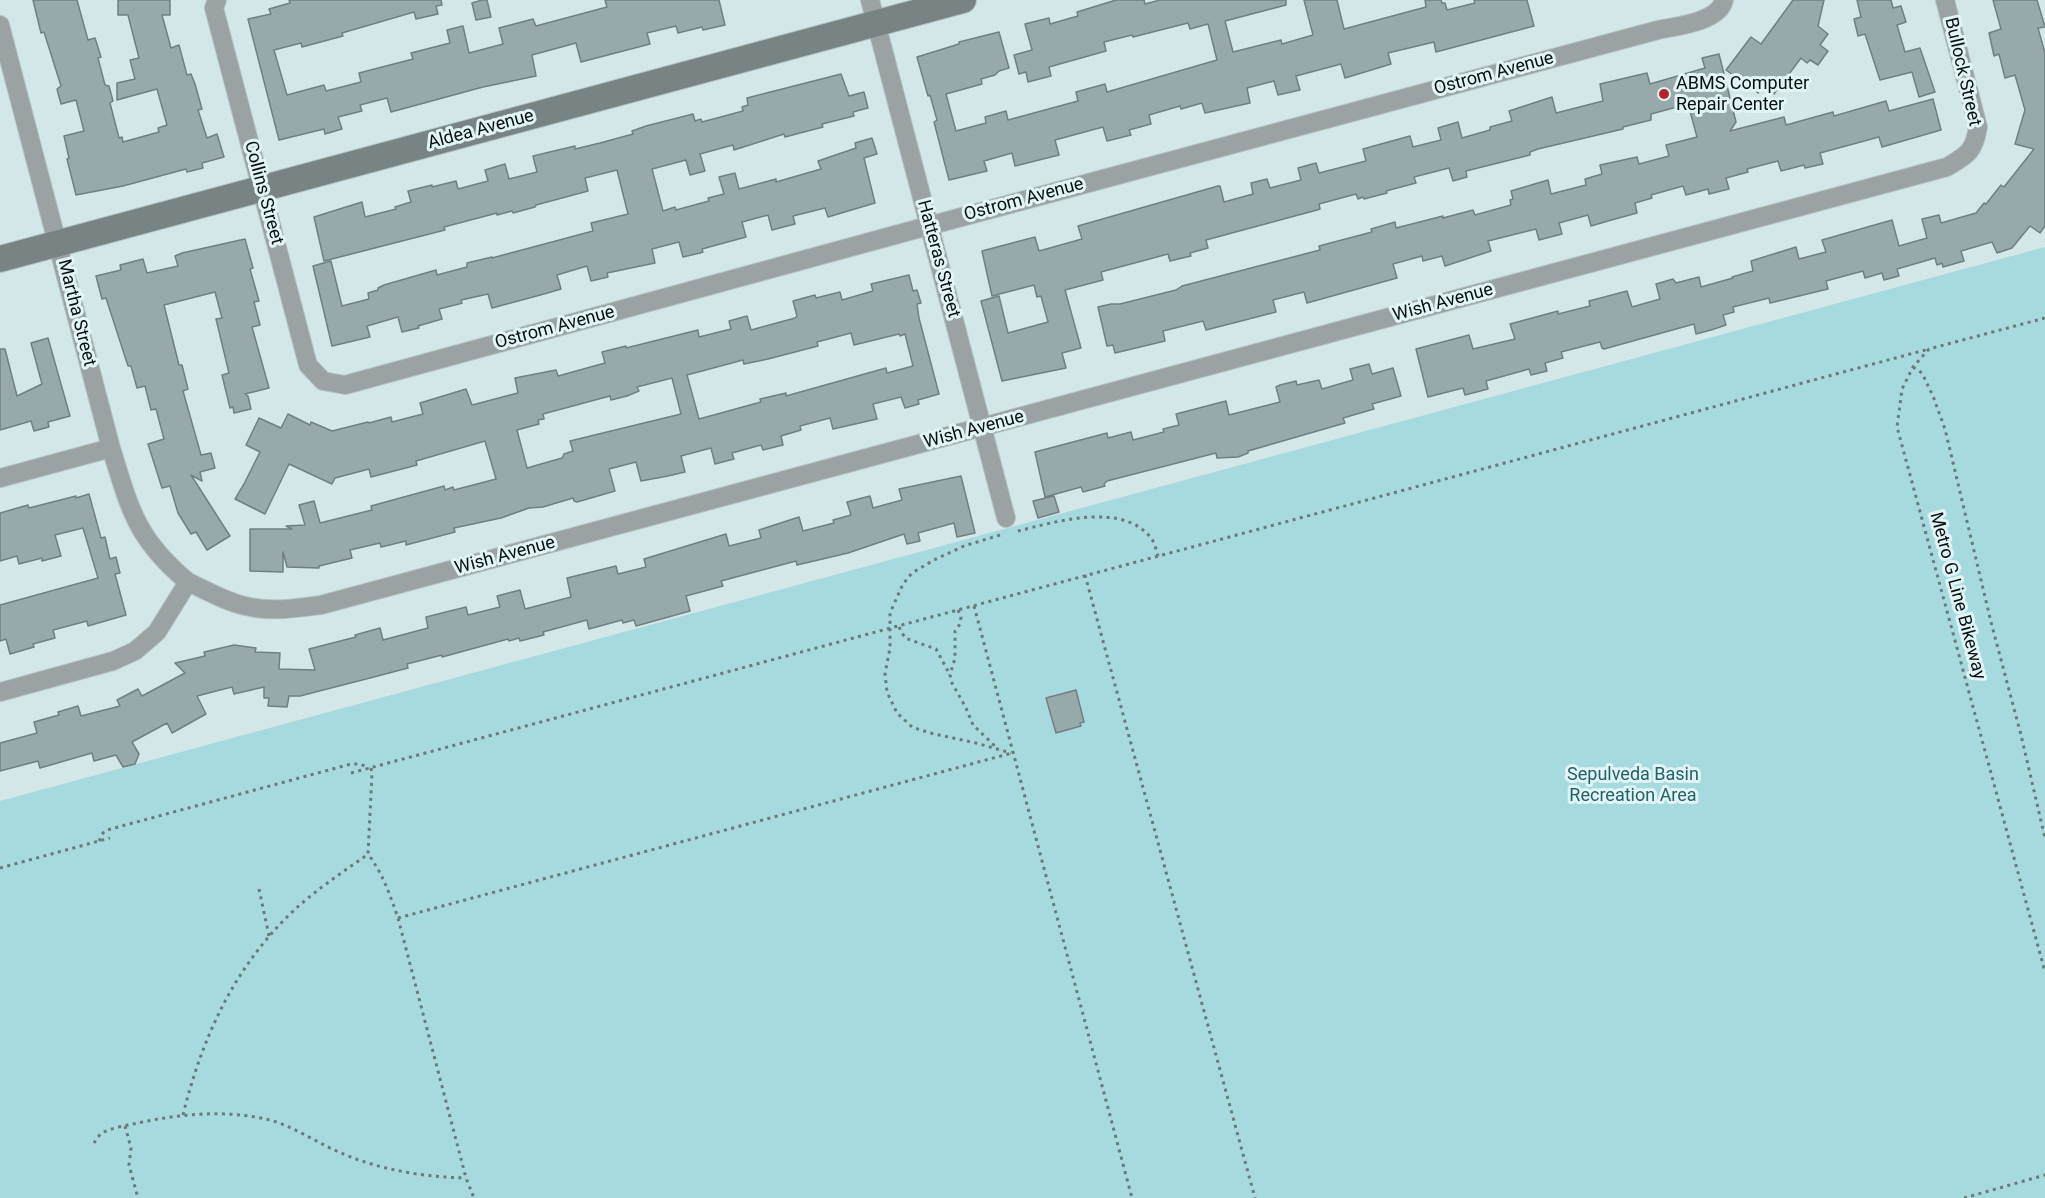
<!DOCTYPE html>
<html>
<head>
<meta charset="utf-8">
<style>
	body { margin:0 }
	canvas { display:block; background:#d4e7e8 }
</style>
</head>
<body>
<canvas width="2045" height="1198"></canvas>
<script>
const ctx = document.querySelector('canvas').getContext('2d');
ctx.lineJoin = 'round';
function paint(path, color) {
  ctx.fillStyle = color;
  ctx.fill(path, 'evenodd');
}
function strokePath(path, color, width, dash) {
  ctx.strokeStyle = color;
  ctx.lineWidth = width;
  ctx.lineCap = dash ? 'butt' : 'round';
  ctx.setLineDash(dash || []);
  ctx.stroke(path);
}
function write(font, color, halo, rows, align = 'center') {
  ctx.font = font + ' Roboto,sans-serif';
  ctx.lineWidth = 6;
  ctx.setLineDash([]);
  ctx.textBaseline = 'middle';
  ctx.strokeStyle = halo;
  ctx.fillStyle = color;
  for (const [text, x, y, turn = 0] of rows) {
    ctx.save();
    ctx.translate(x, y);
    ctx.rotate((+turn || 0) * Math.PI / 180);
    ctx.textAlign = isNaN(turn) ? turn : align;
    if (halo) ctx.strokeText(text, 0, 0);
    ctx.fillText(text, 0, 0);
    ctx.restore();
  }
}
paint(new Path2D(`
	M 2045,247 L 2045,1198 L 0,1198 L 0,801 Z`), '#a6dadf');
const building = new Path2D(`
	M 33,0 L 77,0 L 88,40 L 95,38 L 101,57 L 98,58 L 105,85 L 109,86 L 113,101 L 110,103 L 119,138 L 122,137 L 123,142 L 159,132 L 158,128 L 167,125 L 157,89 L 117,100 L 117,83 L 135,79 L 130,60 L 139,58 L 128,15 L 118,15 L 118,0 L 170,0 L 170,15 L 162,15 L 171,48 L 179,45 L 187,75 L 191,74 L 195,84 L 202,109 L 198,110 L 207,138 L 217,134 L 224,157 L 202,163 L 203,168 L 187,172 L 186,169 L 123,186 L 76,195 L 67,159 L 69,158 L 64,136 L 84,131 L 76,100 L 61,104 L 57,89 L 61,86 L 44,32 L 41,33 Z
	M 289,0 L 441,0 L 442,5 L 436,6 L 438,14 L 416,19 L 414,12 L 342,33 L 343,36 L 302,47 L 301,43 L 274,50 L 287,95 L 324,85 L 326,91 L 361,82 L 359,73 L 413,59 L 411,53 L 450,43 L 447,30 L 463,26 L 469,53 L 503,44 L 499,28 L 533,19 L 536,26 L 607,7 L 605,0 L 719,0 L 725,25 L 703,30 L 702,27 L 678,33 L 676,26 L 647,33 L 650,44 L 581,62 L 576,43 L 532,55 L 536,76 L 483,87 L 391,112 L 387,98 L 360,105 L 362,111 L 338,117 L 342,129 L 325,134 L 324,129 L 279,140 L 248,19 L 271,14 L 269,9 L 290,3 Z
	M 482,0 L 487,0 L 491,17 L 476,20 L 472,3 Z
	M 1116,0 L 1144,0 L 1145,4 L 1160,0 L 1286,0 L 1286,5 L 1225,21 L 1233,52 L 1281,40 L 1282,44 L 1313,35 L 1304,0 L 1337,0 L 1344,29 L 1426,7 L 1425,0 L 1441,0 L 1442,3 L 1445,3 L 1447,10 L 1475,3 L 1474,0 L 1527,0 L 1534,26 L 1436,52 L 1434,42 L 1388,53 L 1391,64 L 1345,78 L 1341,64 L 1296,76 L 1300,90 L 1278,95 L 1274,81 L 1247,88 L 1250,103 L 1205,113 L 1202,103 L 1181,109 L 1180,106 L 1149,115 L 1151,124 L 1129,130 L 1131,135 L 1107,141 L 1103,127 L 1055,140 L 1059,155 L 1015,166 L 1012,153 L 984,161 L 987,171 L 949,180 L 934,122 L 937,120 L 930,95 L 928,96 L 917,57 L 959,44 L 959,42 L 999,32 L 1009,68 L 999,71 L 995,75 L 981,79 L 982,84 L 946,94 L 956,131 L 986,123 L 985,117 L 1006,111 L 1008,120 L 1078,101 L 1076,92 L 1105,84 L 1107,92 L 1217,60 L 1208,24 L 1190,29 L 1188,23 L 1133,37 L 1132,35 L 1104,42 L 1106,51 L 1049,67 L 1051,76 L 1028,82 L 1026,72 L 1019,74 L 1014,55 L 1032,50 L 1025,24 L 1049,18 L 1050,24 L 1078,16 L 1077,12 Z
	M 1793,0 L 1824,0 L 1818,26 L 1828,34 L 1820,45 L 1828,51 L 1818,65 L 1810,60 L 1807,63 L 1801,58 L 1774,94 L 1763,86 L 1758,93 L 1726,70 L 1751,37 L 1761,44 Z
	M 1857,0 L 1891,0 L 1893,8 L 1901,6 L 1906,22 L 1897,25 L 1905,52 L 1920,48 L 1935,92 L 1919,97 L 1912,72 L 1880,80 L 1865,34 L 1858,36 L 1854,19 L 1861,17 Z
	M 1993,0 L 2037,0 L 2045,27 L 2038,28 L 2045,53 L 2045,226 L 2040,233 L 2030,226 L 2012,248 L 1997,253 L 1992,242 L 1961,251 L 1964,261 L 1943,267 L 1942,263 L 1937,265 L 1935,258 L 1897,269 L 1899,276 L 1884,280 L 1882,273 L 1865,278 L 1863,271 L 1826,281 L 1828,289 L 1770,303 L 1769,298 L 1733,307 L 1734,312 L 1723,315 L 1726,325 L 1711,330 L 1696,334 L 1694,324 L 1604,349 L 1602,348 L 1600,342 L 1561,352 L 1563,358 L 1545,363 L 1547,371 L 1531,375 L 1529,369 L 1486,381 L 1488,389 L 1465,395 L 1463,388 L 1428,397 L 1416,349 L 1469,335 L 1473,349 L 1515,339 L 1510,324 L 1558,311 L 1558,314 L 1590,306 L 1589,301 L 1627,291 L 1632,307 L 1660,299 L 1656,284 L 1663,282 L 1673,279 L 1676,283 L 1699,277 L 1701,287 L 1733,278 L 1732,277 L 1753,271 L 1751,261 L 1796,247 L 1799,259 L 1826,252 L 1822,240 L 1892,220 L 1899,246 L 1927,238 L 1922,219 L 1939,215 L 1941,223 L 1976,213 L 1984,203 L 1986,204 L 2001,185 L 2004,187 L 2034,149 L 2015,144 L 2025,110 L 2015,75 L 2005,78 L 1999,54 L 1994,56 L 1989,33 L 2001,29 Z
	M 1719,54 L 1736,122 L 1730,131 L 1784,117 L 1786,125 L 1833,112 L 1834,116 L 1886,101 L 1889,111 L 1933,99 L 1941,130 L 1882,147 L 1879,137 L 1820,153 L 1823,164 L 1805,168 L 1804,165 L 1781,171 L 1778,161 L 1747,169 L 1748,172 L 1726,178 L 1729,189 L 1709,194 L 1708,189 L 1686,195 L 1683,186 L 1651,195 L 1652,198 L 1635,203 L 1637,213 L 1608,221 L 1591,226 L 1588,215 L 1559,223 L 1562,234 L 1539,240 L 1536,229 L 1488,241 L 1491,251 L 1445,266 L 1442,256 L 1423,261 L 1422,256 L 1393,264 L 1397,278 L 1307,303 L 1304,292 L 1273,300 L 1276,312 L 1206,330 L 1203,321 L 1163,331 L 1165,341 L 1115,353 L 1113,345 L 1107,346 L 1098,307 L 1111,304 L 1120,304 L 1176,290 L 1182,286 L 1320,250 L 1319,246 L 1372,232 L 1371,229 L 1395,222 L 1396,228 L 1443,216 L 1443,218 L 1473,210 L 1475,215 L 1511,205 L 1510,200 L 1513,199 L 1511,191 L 1548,180 L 1551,194 L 1586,185 L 1585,179 L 1602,174 L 1600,165 L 1637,157 L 1639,164 L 1669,156 L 1666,145 L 1697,137 L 1688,104 L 1651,114 L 1651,120 L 1623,127 L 1623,129 L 1538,149 L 1530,152 L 1530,155 L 1466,171 L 1467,177 L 1453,181 L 1449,168 L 1414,177 L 1416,183 L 1386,191 L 1387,193 L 1364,199 L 1363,197 L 1358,199 L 1356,194 L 1319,204 L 1320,209 L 1317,210 L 1206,240 L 1208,248 L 1190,253 L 1191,256 L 1170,261 L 1168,254 L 1101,272 L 1103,280 L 1065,290 L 1081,348 L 1062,353 L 1066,368 L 1002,381 L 981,301 L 999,296 L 1008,333 L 1048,322 L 1041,296 L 1037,297 L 1034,285 L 992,296 L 982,251 L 1035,237 L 1039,251 L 1082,239 L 1078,226 L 1218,186 L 1220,186 L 1224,202 L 1253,194 L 1251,183 L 1267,179 L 1270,188 L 1301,180 L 1298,168 L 1316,163 L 1319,173 L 1366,161 L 1363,149 L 1410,136 L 1413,147 L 1441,140 L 1438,128 L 1458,122 L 1462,138 L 1490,130 L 1490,127 L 1512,121 L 1509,111 L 1552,97 L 1556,113 L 1603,101 L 1600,84 L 1647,73 L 1650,84 L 1705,68 L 1702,58 Z
	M 841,74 L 849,96 L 864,92 L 868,108 L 853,112 L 854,116 L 822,124 L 823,127 L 785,137 L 784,134 L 734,150 L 733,145 L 700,154 L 705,171 L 690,175 L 686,160 L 652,169 L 663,211 L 675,207 L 676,210 L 709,201 L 708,198 L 724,194 L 719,177 L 735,173 L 739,189 L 776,179 L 776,182 L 821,169 L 818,161 L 856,148 L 855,143 L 872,138 L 877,154 L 864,158 L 875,203 L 828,217 L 825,208 L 793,216 L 795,224 L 772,230 L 768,215 L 742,222 L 746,237 L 702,249 L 703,252 L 700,253 L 683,257 L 679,242 L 652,249 L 655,263 L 607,273 L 608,277 L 591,281 L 587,266 L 557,275 L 561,289 L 544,294 L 492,308 L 488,294 L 461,300 L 462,303 L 459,304 L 439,309 L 442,319 L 418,326 L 419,328 L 402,332 L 398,317 L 367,326 L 370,337 L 332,346 L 313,266 L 331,261 L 342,306 L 369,299 L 368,293 L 378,290 L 378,288 L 384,285 L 436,270 L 437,275 L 467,267 L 467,263 L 492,257 L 492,258 L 593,231 L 591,223 L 628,214 L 617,170 L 585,178 L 588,191 L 536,205 L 535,207 L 513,213 L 512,211 L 497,215 L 497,213 L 444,227 L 445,230 L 324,261 L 314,217 L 362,202 L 365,217 L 396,209 L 395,207 L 411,202 L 408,191 L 432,185 L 432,187 L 456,181 L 458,189 L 488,181 L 485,170 L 505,164 L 509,179 L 537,172 L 533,156 L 575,146 L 575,149 L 600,143 L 633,134 L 632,131 L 646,126 L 693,114 L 695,121 L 701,119 L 702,122 L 743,111 L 742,107 L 748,105 L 747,98 Z
	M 245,239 L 253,268 L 250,269 L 259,301 L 254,302 L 260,325 L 252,327 L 269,388 L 245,394 L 248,396 L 251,409 L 234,413 L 233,407 L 230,408 L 222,375 L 229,373 L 216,319 L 222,318 L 215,292 L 164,305 L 179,365 L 182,365 L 188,389 L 183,391 L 201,455 L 211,453 L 215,468 L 200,472 L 202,481 L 191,475 L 230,536 L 207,550 L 196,532 L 191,534 L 178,513 L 170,486 L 162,488 L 148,444 L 164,439 L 156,409 L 151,410 L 145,386 L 137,388 L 131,366 L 128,366 L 106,298 L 102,299 L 96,276 L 121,270 L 120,265 L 143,259 L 147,273 L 178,266 L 175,256 L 182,253 Z
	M 909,275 L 913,291 L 917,290 L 921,303 L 917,304 L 919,318 L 939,394 L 918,400 L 919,404 L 905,408 L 901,397 L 873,404 L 877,419 L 833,429 L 830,418 L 800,426 L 801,430 L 781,436 L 783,445 L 763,450 L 761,445 L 732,453 L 734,459 L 715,464 L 711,448 L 681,456 L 685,472 L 668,476 L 641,481 L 636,462 L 609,469 L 615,491 L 577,502 L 574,501 L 573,498 L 543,507 L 529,508 L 501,518 L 454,528 L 455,532 L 406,545 L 406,541 L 381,547 L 380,543 L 350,550 L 352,558 L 319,566 L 319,568 L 287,567 L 283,552 L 283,572 L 250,571 L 250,529 L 292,529 L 286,526 L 305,525 L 299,505 L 314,501 L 320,523 L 372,510 L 371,506 L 444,486 L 445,490 L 453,487 L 454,490 L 496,479 L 485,441 L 416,461 L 417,465 L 371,477 L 369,469 L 335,478 L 332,484 L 289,464 L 265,514 L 235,499 L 244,484 L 260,452 L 246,445 L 259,418 L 281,428 L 288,414 L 310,425 L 311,422 L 332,431 L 368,422 L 369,423 L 391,417 L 392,422 L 423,414 L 420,403 L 466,389 L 472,405 L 518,393 L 515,378 L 556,370 L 558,376 L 605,363 L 602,352 L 626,346 L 626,348 L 698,330 L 699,337 L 731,329 L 729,321 L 747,316 L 751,330 L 795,318 L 797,316 L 793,301 L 815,295 L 816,298 L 840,292 L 842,300 L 873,291 L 871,284 ZM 851,333 L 854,345 L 899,334 L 900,336 L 905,334 L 913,366 L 887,373 L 886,368 L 786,396 L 786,393 L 760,399 L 761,402 L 699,419 L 687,375 L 743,360 L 744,364 L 768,359 L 818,346 L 817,342 ZM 672,378 L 681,414 L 570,441 L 573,451 L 564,454 L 562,458 L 527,468 L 517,430 L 539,424 L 538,420 L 544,419 L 543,414 L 610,396 L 611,400 L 627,396 L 639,391 L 637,387 Z
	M 48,338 L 70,416 L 48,422 L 49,427 L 34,431 L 31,421 L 0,430 L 0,349 L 5,349 L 17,396 L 42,384 L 31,343 Z
	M 1369,364 L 1372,374 L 1393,368 L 1401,396 L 1372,404 L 1374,409 L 1343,418 L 1345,423 L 1248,451 L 1248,453 L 1238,457 L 1217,458 L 1216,453 L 1107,481 L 1104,484 L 1105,486 L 1083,492 L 1081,487 L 1045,497 L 1035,452 L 1107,433 L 1108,438 L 1131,432 L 1133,440 L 1164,432 L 1163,429 L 1179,425 L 1176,414 L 1226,401 L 1229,415 L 1280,402 L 1276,387 L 1280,385 L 1296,381 L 1297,385 L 1319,380 L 1322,389 L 1353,380 L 1350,369 Z
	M 961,476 L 975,533 L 957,537 L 954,523 L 918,533 L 920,541 L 907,544 L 904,534 L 848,553 L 797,565 L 796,561 L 721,581 L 723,586 L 686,596 L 690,611 L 636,626 L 634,620 L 623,623 L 622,620 L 589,629 L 587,620 L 543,632 L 544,635 L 520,641 L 519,638 L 509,641 L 508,639 L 442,657 L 442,655 L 407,664 L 408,668 L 370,678 L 300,696 L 289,696 L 287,707 L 268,706 L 269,698 L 264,698 L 264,687 L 234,694 L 232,687 L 197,696 L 206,714 L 172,733 L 167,723 L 132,742 L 139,754 L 135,764 L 123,767 L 116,755 L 94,761 L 92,753 L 40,768 L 38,761 L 0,771 L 0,743 L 37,733 L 34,722 L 59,715 L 58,712 L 78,706 L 81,716 L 120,706 L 117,700 L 138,689 L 142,696 L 185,673 L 175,663 L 205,656 L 204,652 L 234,645 L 256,648 L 255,652 L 280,653 L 279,669 L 315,670 L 309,649 L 356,637 L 355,635 L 380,628 L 383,640 L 428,628 L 426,617 L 466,607 L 468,615 L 500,607 L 497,596 L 520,590 L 525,609 L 571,597 L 567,578 L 616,566 L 618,574 L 646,567 L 644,559 L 726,534 L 729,546 L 761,538 L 759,530 L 799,517 L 803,531 L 834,523 L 833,520 L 851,515 L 847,502 L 870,496 L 873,508 L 902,500 L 899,489 Z
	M 89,494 L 101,538 L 105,537 L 110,559 L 116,557 L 120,573 L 115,574 L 126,615 L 88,626 L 87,621 L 53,630 L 55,638 L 33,644 L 34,647 L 10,654 L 6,639 L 0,641 L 0,605 L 98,578 L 83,528 L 55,535 L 61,556 L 42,561 L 42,558 L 19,564 L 17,556 L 0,561 L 0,513 L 28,505 L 29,508 L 76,496 L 76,498 Z
	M 1054,496 L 1059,512 L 1038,518 L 1033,501 Z
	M 1076,690 L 1084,722 L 1080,723 L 1081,726 L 1056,733 L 1046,698 Z`);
paint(building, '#97a9aa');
strokePath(building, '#708082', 1.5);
const street = new Path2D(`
	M 217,0 L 214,8 L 308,365 L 323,381 L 345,385 L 906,232 L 1658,30 C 1677,26 1719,22 1724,0
	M 870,0 L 1006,518
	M 0,25 L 111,448 C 130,509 136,539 188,582
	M 0,478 L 111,448
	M 0,692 L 113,661 L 135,651 L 157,632 L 188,582 C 208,591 228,603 250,607 C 273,612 298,608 321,605 L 1947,167 C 1967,155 1974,152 1978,127 L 1945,0`);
const secondary = new Path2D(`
	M 0,259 L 963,0`);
strokePath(street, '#b4c5c6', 20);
strokePath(secondary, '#b4c5c6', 28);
strokePath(new Path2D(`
	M 2045,318 L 1929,349 L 1913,367 L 1902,389 L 1897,427 L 2045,972
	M 1913,367 L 1922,373 L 1933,396 L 1945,429 L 1991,622 L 2021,735 L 2045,838
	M 1018,531 C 1055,522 1122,501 1151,538 C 1155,543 1156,550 1158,556
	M 1000,535 L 964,546 L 934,560 L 912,573 L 903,584 L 890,613 L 890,648 L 885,674 L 887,692 L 897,713 L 912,727 L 930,733 L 976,743 L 1011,753
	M 1085,575 L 1255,1198
	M 974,606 L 1132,1198
	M 958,610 L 961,617 L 960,624 L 955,631 L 955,658 L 950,675 L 952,683 L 966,708 L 973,725 L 997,748
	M 899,627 L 905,638 L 936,649 L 949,673
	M 371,768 L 372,774 L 368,854 C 383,874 390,895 398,918 L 466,1178 L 474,1198
	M 351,773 L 1929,349
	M 99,841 L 103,833 L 107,830 L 351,764 L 360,764 L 369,768
	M 0,868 L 110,838
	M 259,889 L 269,936
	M 398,918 L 1012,753
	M 183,1115 C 202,1038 233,970 290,914 C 313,892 341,873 367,855
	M 125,1126 L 131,1148 L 129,1165 L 138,1198
	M 94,1143 C 96,1140 99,1135 102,1133 C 111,1128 124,1126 133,1124 C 178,1114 225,1109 270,1120 C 295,1127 317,1143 341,1153 C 380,1170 424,1177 466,1178
	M 1964,1198 L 2045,1175`), '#6c7879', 3, [3, 4.5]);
strokePath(street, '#9ba2a3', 18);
strokePath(secondary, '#788384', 26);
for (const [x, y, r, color] of [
	[1664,94,6,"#b5232e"]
]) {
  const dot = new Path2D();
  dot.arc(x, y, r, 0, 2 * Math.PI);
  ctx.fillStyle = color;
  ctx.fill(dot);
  strokePath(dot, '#e1f4f6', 2);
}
write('18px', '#0a1011', '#e1f4f6', [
	["Bullock Street",1962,72,77],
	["Ostrom Avenue",1494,74,-15],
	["Aldea Avenue",481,130,-15],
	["Collins Street",263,193,75],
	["Ostrom Avenue",1024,200,-15],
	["Hatteras Street",938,259,75],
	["Wish Avenue",1443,303,-15],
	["Martha Street",76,313,76],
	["Ostrom Avenue",555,328,-15],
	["Wish Avenue",974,430,-15],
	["Wish Avenue",505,556,-15],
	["Metro G Line Bikeway",1957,596,75]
]);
write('18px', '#0a1011', '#e1f4f6', [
	["ABMS Computer",1676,84],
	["Repair Center",1676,105]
], 'left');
write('18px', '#246167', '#e1f4f6', [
	["Sepulveda Basin",1633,775],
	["Recreation Area",1633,796]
]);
</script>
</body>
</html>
